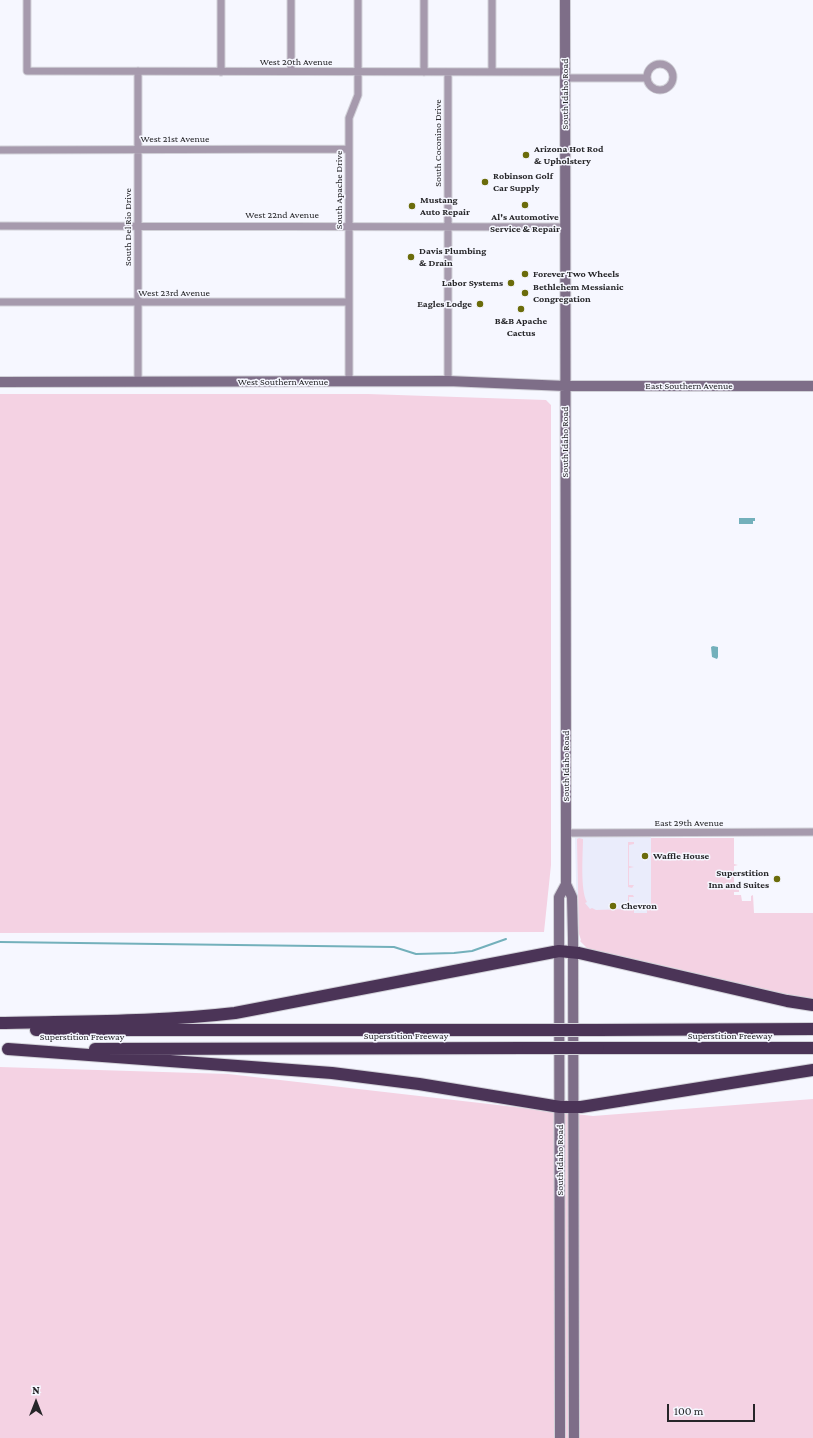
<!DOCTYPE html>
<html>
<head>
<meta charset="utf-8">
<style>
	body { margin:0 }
	#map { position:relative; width:813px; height:1438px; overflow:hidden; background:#f6f7ff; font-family:"Crimson Pro",serif }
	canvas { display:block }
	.north { position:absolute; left:16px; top:1382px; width:40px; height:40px; -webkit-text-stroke:3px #f6f7ff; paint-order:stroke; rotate:0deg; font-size:11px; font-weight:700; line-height:16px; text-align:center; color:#262629 }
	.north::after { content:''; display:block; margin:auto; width:14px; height:18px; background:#262629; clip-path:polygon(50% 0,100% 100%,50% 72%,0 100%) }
	.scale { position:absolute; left:667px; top:1404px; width:88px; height:18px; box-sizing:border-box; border:2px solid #262629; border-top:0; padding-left:5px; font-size:12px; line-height:14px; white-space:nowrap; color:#262629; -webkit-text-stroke:3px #f6f7ff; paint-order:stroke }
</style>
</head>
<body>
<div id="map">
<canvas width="813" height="1438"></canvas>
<div class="north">N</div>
<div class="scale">100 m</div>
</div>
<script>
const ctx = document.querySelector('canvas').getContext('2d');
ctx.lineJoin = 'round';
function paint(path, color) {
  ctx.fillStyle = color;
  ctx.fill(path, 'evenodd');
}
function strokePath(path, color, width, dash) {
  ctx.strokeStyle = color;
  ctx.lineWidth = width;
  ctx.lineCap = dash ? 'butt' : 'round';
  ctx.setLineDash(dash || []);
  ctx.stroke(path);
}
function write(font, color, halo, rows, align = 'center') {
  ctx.font = font + ' "Crimson Pro",serif';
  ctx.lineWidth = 3;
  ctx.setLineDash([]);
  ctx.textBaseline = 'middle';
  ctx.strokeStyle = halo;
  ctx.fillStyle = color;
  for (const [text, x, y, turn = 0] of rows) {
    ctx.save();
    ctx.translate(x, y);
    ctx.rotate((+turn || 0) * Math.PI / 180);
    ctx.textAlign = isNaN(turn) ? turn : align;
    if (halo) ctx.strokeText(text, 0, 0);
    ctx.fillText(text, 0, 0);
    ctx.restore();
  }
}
paint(new Path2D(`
	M 579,837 L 651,837 L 652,919 L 577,920 L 575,838 Z`), '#eaecfb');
paint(new Path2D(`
	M 0,394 L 368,394 L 546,400 L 551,405 L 551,865 L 544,932 L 0,933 Z
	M 579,838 L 583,839 C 583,853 580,890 587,902 L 585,903 L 590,909 L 592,908 L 596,910 L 625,909 L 628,906 L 628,895 L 633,895 L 634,897 L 629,897 L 629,907 L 634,907 L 634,913 L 647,913 L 647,908 L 651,907 L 651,838 L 734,838 L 734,864 L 738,865 L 734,866 L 734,889 L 739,890 L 739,892 L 734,892 L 734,895 L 741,895 L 742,901 L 751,901 L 751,896 L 753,895 L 754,913 L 813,913 L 813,1002 L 788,997 L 670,967 L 605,954 L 587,948 L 580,941 L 581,940 L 579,934 L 577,839 Z
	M 628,842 L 634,842 L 634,844 L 629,845 L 629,866 L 634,867 L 629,868 L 629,885 L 634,885 L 632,888 L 628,887 Z
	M 0,1067 L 228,1074 L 593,1116 L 813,1099 L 813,1438 L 0,1438 Z`), '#f4d2e3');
paint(new Path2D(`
	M 739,518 L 755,518 L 755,521 L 753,521 L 753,524 L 739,524 Z
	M 713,646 L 718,647 L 718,657 L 717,659 L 712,657 L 711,647 Z`), '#73b0bb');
strokePath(new Path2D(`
	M 0,942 L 394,947 L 416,954 L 454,953 L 472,951 L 506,939`), '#73b0bb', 2);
const minor = new Path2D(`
	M 27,0 L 27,71 L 565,72
	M 424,0 L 424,72
	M 492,0 L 492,71
	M647 77a13 13 0 1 1 26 0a13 13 0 1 1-26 0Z
	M 138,71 L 138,382
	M 291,71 L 291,0
	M 221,72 L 221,0
	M 565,78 L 646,78
	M 0,150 L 349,149
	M 0,226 L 565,227
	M 0,302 L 349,302
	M 448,381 L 448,72
	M 349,382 L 349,118 L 358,95 L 358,0
	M 566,833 L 813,832`);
const secondary = new Path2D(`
	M 565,0 L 566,833 L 566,884 L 572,897 L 573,938 L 574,1438
	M 0,382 L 448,381 L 565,386 L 813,386
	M 560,1438 L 559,897 L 566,884`);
const motorway = new Path2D(`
	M 0,1023 C 78,1021 157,1022 235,1013 L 559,951 L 579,953 L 787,1001 L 813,1005
	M 36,1030 L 528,1030
	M 597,1030 L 813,1029
	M 598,1048 L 813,1048
	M 8,1049 L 332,1073 L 419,1084 L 560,1107 L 581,1107 L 813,1070
	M 95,1049 L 528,1048`);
strokePath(minor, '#d1d1d8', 9);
strokePath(secondary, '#d1d1d8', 12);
strokePath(motorway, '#d1d1d8', 14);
strokePath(minor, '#a69aad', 7);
strokePath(secondary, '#7e6e88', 10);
strokePath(motorway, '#4b3457', 12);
const motorwayBridge = new Path2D(`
	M 528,1030 L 597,1030
	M 528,1048 L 598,1048`);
strokePath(motorwayBridge, '#d1d1d8', 14, []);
strokePath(motorwayBridge, '#4b3457', 12);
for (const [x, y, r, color] of [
	[526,155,4,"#6b6c0b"],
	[485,182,4,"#6b6c0b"],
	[525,205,4,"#6b6c0b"],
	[412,206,4,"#6b6c0b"],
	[411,257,4,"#6b6c0b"],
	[525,274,4,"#6b6c0b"],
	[511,283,4,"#6b6c0b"],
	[525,293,4,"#6b6c0b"],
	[480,304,4,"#6b6c0b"],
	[521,309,4,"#6b6c0b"],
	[645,856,4,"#6b6c0b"],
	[777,879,4,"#6b6c0b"],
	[613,906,4,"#6b6c0b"]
]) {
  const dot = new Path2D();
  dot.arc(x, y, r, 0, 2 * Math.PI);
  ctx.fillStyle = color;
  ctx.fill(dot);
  strokePath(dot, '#f6f7ff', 1.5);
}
write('10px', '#262629', '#f6f7ff', [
	["West 20th Avenue",296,62],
	["South Idaho Road",565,94,-90],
	["West 21st Avenue",175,139],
	["South Coconino Drive",438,143,-90],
	["South Apache Drive",339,190,-90],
	["West 22nd Avenue",282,215],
	["South Del Rio Drive",128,227,-90],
	["West 23rd Avenue",174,293],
	["West Southern Avenue",283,382],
	["East Southern Avenue",689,386],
	["South Idaho Road",565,442,-90],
	["South Idaho Road",566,766,-90],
	["East 29th Avenue",689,823],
	["Superstition Freeway",406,1036],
	["Superstition Freeway",730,1036],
	["Superstition Freeway",82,1037],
	["South Idaho Road",560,1160,-90]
]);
write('bold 10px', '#262629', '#f6f7ff', [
	["Arizona Hot Rod",534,149],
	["& Upholstery",534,161],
	["Robinson Golf",493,176],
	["Car Supply",493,188],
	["Mustang",420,200],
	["Auto Repair",420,212],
	["Al's Automotive",525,217,"center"],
	["Service & Repair",525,229,"center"],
	["Davis Plumbing",419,251],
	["& Drain",419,263],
	["Forever Two Wheels",533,274],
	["Labor Systems",503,283,"right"],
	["Bethlehem Messianic",533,287],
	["Congregation",533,299],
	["Eagles Lodge",472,304,"right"],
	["B&B Apache",521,321,"center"],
	["Cactus",521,333,"center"],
	["Waffle House",653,856],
	["Superstition",769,873,"right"],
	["Inn and Suites",769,885,"right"],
	["Chevron",621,906]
], 'left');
</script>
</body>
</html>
